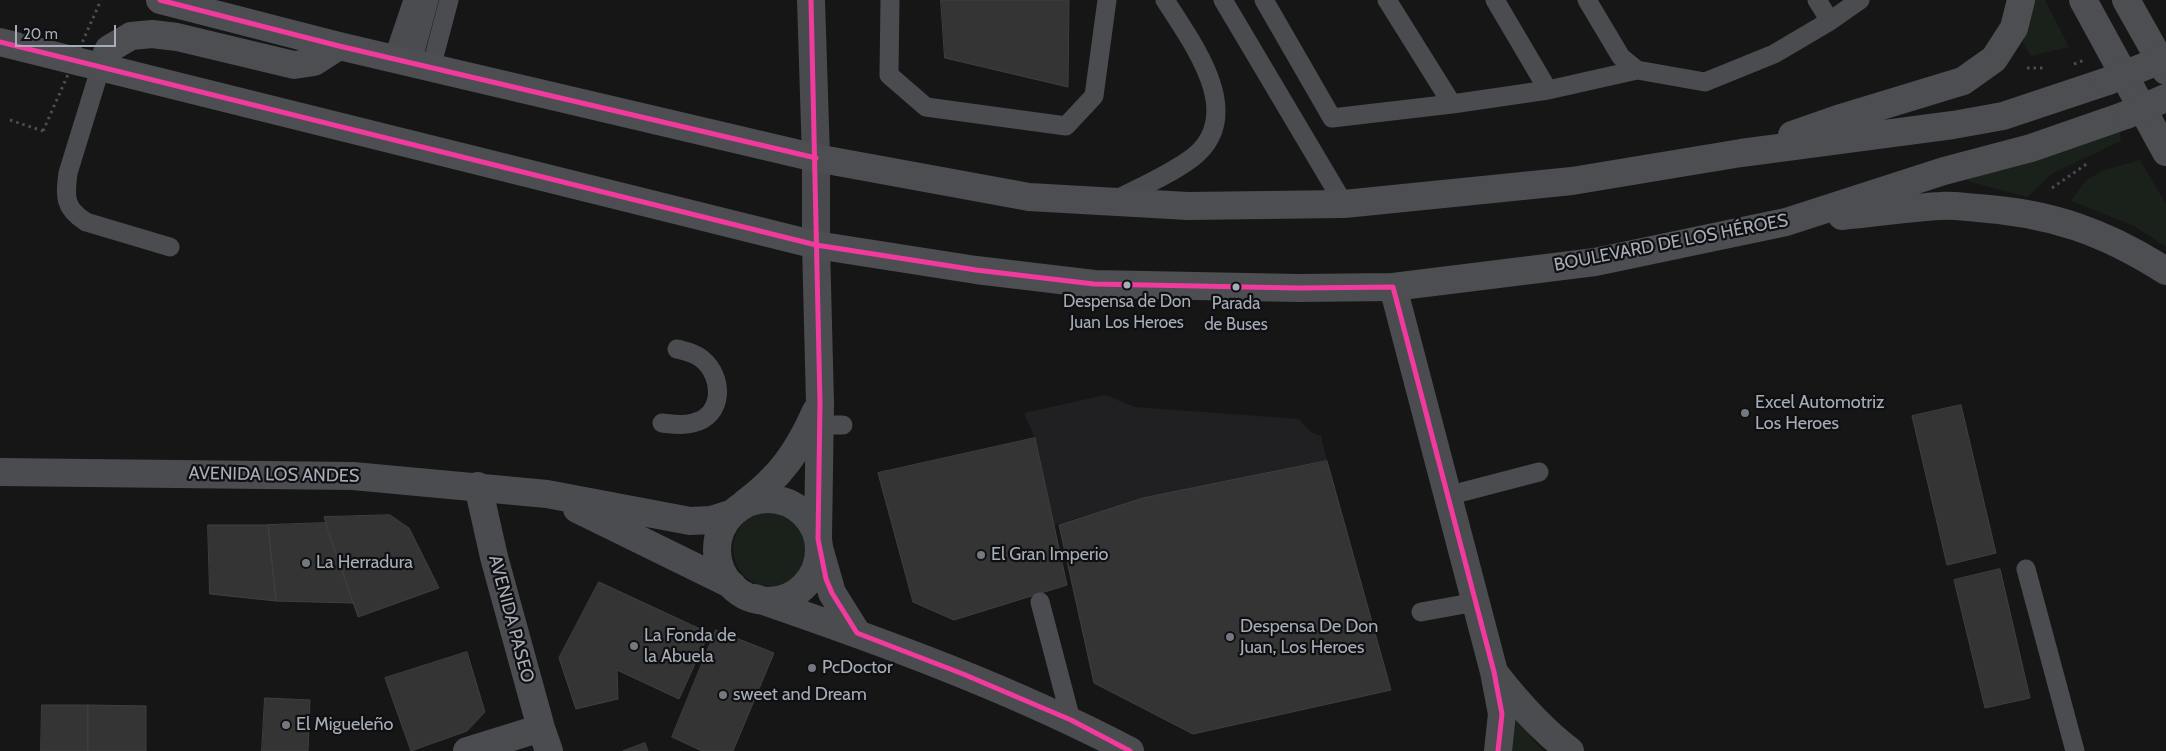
<!DOCTYPE html>
<html>
<head>
<meta charset="utf-8">
<style>
	body { margin:0 }
	#map { position:relative; width:2166px; height:751px; overflow:hidden; background:#161616; font-family:Cabin,sans-serif }
	canvas { display:block }
	.scale { position:absolute; left:15px; top:25px; width:101px; height:22px; box-sizing:border-box; border:2px solid #a6adb8; border-top:0; padding-left:6px; font-size:15px; line-height:18px; white-space:nowrap; color:#a6adb8; -webkit-text-stroke:4px #101012; paint-order:stroke }
</style>
</head>
<body>
<div id="map">
<canvas width="2166" height="751"></canvas>
<div class="scale">20 m</div>
</div>
<script>
const ctx = document.querySelector('canvas').getContext('2d');
ctx.lineJoin = 'round';
function paint(path, color) {
  ctx.fillStyle = color;
  ctx.fill(path, 'evenodd');
}
function strokePath(path, color, width, dash) {
  ctx.strokeStyle = color;
  ctx.lineWidth = width;
  ctx.lineCap = dash ? 'butt' : 'round';
  ctx.setLineDash(dash || []);
  ctx.stroke(path);
}
function write(font, color, halo, rows, align = 'center') {
  ctx.font = font + ' Cabin,sans-serif';
  ctx.lineWidth = 4.5;
  ctx.setLineDash([]);
  ctx.textBaseline = 'middle';
  ctx.strokeStyle = halo;
  ctx.fillStyle = color;
  for (const [text, x, y, turn = 0] of rows) {
    ctx.save();
    ctx.translate(x, y);
    ctx.rotate((+turn || 0) * Math.PI / 180);
    ctx.textAlign = isNaN(turn) ? turn : align;
    if (halo) ctx.strokeText(text, 0, 0);
    ctx.fillText(text, 0, 0);
    ctx.restore();
  }
}
paint(new Path2D(`
	M 1105,395 L 1135,407 L 1299,419 L 1311,432 L 1321,436 L 1327,461 L 1143,498 L 1054,525 L 1035,439 L 1024,413 Z`), '#202022');
paint(new Path2D(`
	M 2030,0 L 2045,0 L 2069,47 L 2031,56 L 2023,43 Z
	M 2119,127 L 2121,141 L 2053,173 L 2027,197 L 1971,182 L 1961,175 Z
	M 2140,160 L 2166,204 L 2166,247 L 2134,226 L 2071,201 L 2085,181 L 2102,171 Z
	M733 549a38 38 0 1 1 76 0a38 38 0 1 1-76 0Z
	M 1513,710 L 1532,739 L 1544,751 L 1510,751 Z`), '#1a211a');
const building = new Path2D(`
	M 941,0 L 1069,0 L 1068,87 L 945,58 Z
	M 1961,405 L 1996,553 L 1947,565 L 1912,416 Z
	M 1035,438 L 1067,585 L 954,620 L 913,602 L 878,473 Z
	M 1327,461 L 1391,690 L 1193,734 L 1094,683 L 1059,525 L 1143,498 Z
	M 390,515 L 409,528 L 439,588 L 358,617 L 324,517 Z
	M 325,523 L 353,603 L 276,601 L 268,525 Z
	M 208,525 L 268,525 L 276,601 L 210,594 Z
	M 2000,569 L 2030,698 L 1985,708 L 1954,580 Z
	M 599,582 L 709,633 L 679,699 L 617,670 L 618,699 L 576,709 L 559,658 Z
	M 716,630 L 774,653 L 733,751 L 702,751 L 672,737 Z
	M 467,652 L 485,712 L 467,731 L 411,751 L 385,678 Z
	M 265,698 L 310,700 L 308,751 L 262,751 Z
	M 42,705 L 88,705 L 88,751 L 41,751 Z
	M 88,705 L 146,706 L 146,751 L 88,751 Z
	M 645,743 L 648,751 L 623,751 Z`);
paint(building, '#343435');
strokePath(building, '#3e3f42', 1);
strokePath(new Path2D(`
	M 2027,68 L 2043,68
	M 10,120 L 43,131
	M 2052,188 L 2088,163`), '#4c4d51', 3, [2.5, 4]);
strokePath(new Path2D(`
	M 890,0 L 889,75 L 926,107 L 1066,126 L 1094,96 L 1107,0
	M 1223,0 L 1344,204
	M 1264,0 L 1332,118 L 1452,104 L 1548,90 L 1637,70
	M 1387,0 L 1452,104
	M 1495,0 L 1548,90
	M 1587,0 L 1621,57 L 1637,70 L 1705,82 L 1774,54 L 1830,21
	M 1817,0 L 1830,21 L 1860,0
	M 393,59 L 413,0
	M 412,63 L 429,0
	M 101,66 L 68,173 C 65,197 64,208 86,222 L 170,247
	M 431,68 L 449,0
	M 1115,200 C 1141,187 1169,175 1192,158 C 1248,115 1192,43 1165,0
	M 662,423 C 672,424 683,426 693,423 C 724,416 724,377 702,359 C 695,353 685,351 677,349
	M 820,425 L 843,425
	M 1447,496 L 1539,472
	M 2026,569 L 2075,751
	M 1040,602 L 1071,720
	M 1421,612 L 1476,602`), '#4a4c4f', 19);
strokePath(new Path2D(`
	M 816,245 L 820,403 L 818,537
	M 1393,287 L 1494,672 L 1502,714 L 1498,751
	M 0,472 L 353,476 L 547,494 L 690,521 L 711,520 L 733,513
	M 478,486 L 494,557 L 541,728 L 549,751
	M717 550a51 51 0 1 1 102 0a51 51 0 1 1-102 0Z
	M 744,504 C 780,477 798,452 816,411
	M 577,509 L 732,585
	M 820,551 L 832,593 L 857,633
	M 755,598 C 883,642 1010,688 1130,751
	M 1496,675 C 1518,703 1542,730 1570,751
	M 467,751 L 541,728`), '#4a4c4f', 28);
strokePath(new Path2D(`
	M 811,0 L 816,158 L 816,245`), '#484a4e', 28);
strokePath(new Path2D(`
	M 160,0 L 339,46 L 816,158 L 1029,197 L 1188,206 L 1344,204 L 1572,181 L 1741,153 L 1953,125 L 2003,116 L 2108,81
	M 2083,0 L 2166,152
	M 2126,0 L 2166,71
	M 0,42 L 816,245 L 976,270 L 1094,284 L 1298,288 L 1393,287 L 1595,262 L 1786,222 L 1944,171 L 2031,148 L 2126,115
	M 101,66 L 109,49 L 131,36 L 152,34 L 177,37 L 294,65 L 314,62 L 339,46
	M 1792,135 L 1838,119 L 1963,81 L 1994,59 L 2014,28 L 2021,0
	M 1842,216 C 1875,213 1907,208 1940,206 C 1952,205 1965,207 1978,208 C 2051,213 2105,232 2166,271`), '#4d4e51', 28);
strokePath(new Path2D(`
	M 2074,64 L 2084,60
	M 43,131 L 101,0`), '#4c4d51', 3, [2.5, 4]);
strokePath(new Path2D(`
	M 2108,81 L 2166,58
	M 2126,115 L 2166,98`), '#4d4e51', 28);
strokePath(new Path2D(`
	M 160,0 L 339,46 L 816,158
	M 811,0 L 820,403 L 818,539 L 826,579 L 832,593 L 857,633 L 963,674 L 1071,720 L 1130,751
	M 0,42 L 816,245 L 976,270 L 1094,284 L 1298,288 L 1393,287 L 1494,672 L 1502,714 L 1498,751`), '#f13a9d', 5);
for (const [x, y, r, color] of [
	[1127,285,4.5,"#a6adb8"],
	[1236,287,4.5,"#a6adb8"],
	[1745,413,5,"#74787f"],
	[981,555,5,"#74787f"],
	[306,563,5,"#74787f"],
	[1230,637,5,"#74787f"],
	[634,646,5,"#74787f"],
	[812,668,5,"#74787f"],
	[723,695,5,"#74787f"],
	[286,725,5,"#74787f"]
]) {
  const dot = new Path2D();
  dot.arc(x, y, r, 0, 2 * Math.PI);
  ctx.fillStyle = color;
  ctx.fill(dot);
  strokePath(dot, '#101012', 2);
}
write('17px', '#a6adb8', '#101012', [
	["Despensa de Don",1127,302],
	["Juan Los Heroes",1127,323],
	["Parada",1236,304],
	["de Buses",1236,325]
]);
write('18px', '#a6adb8', '#101012', [
	["BOULEVARD DE LOS HÉROES",1671,243,-11],
	["AVENIDA LOS ANDES",274,475,1],
	["AVENIDA PASEO",511,619,75]
]);
write('18px', '#a6adb8', '#101012', [
	["Excel Automotriz",1755,403],
	["Los Heroes",1755,424],
	["El Gran Imperio",991,555],
	["La Herradura",316,563],
	["Despensa De Don",1240,627],
	["Juan, Los Heroes",1240,648],
	["La Fonda de",644,636],
	["la Abuela",644,657],
	["PcDoctor",822,668],
	["sweet and Dream",733,695],
	["El Migueleño",296,725]
], 'left');
</script>
</body>
</html>
